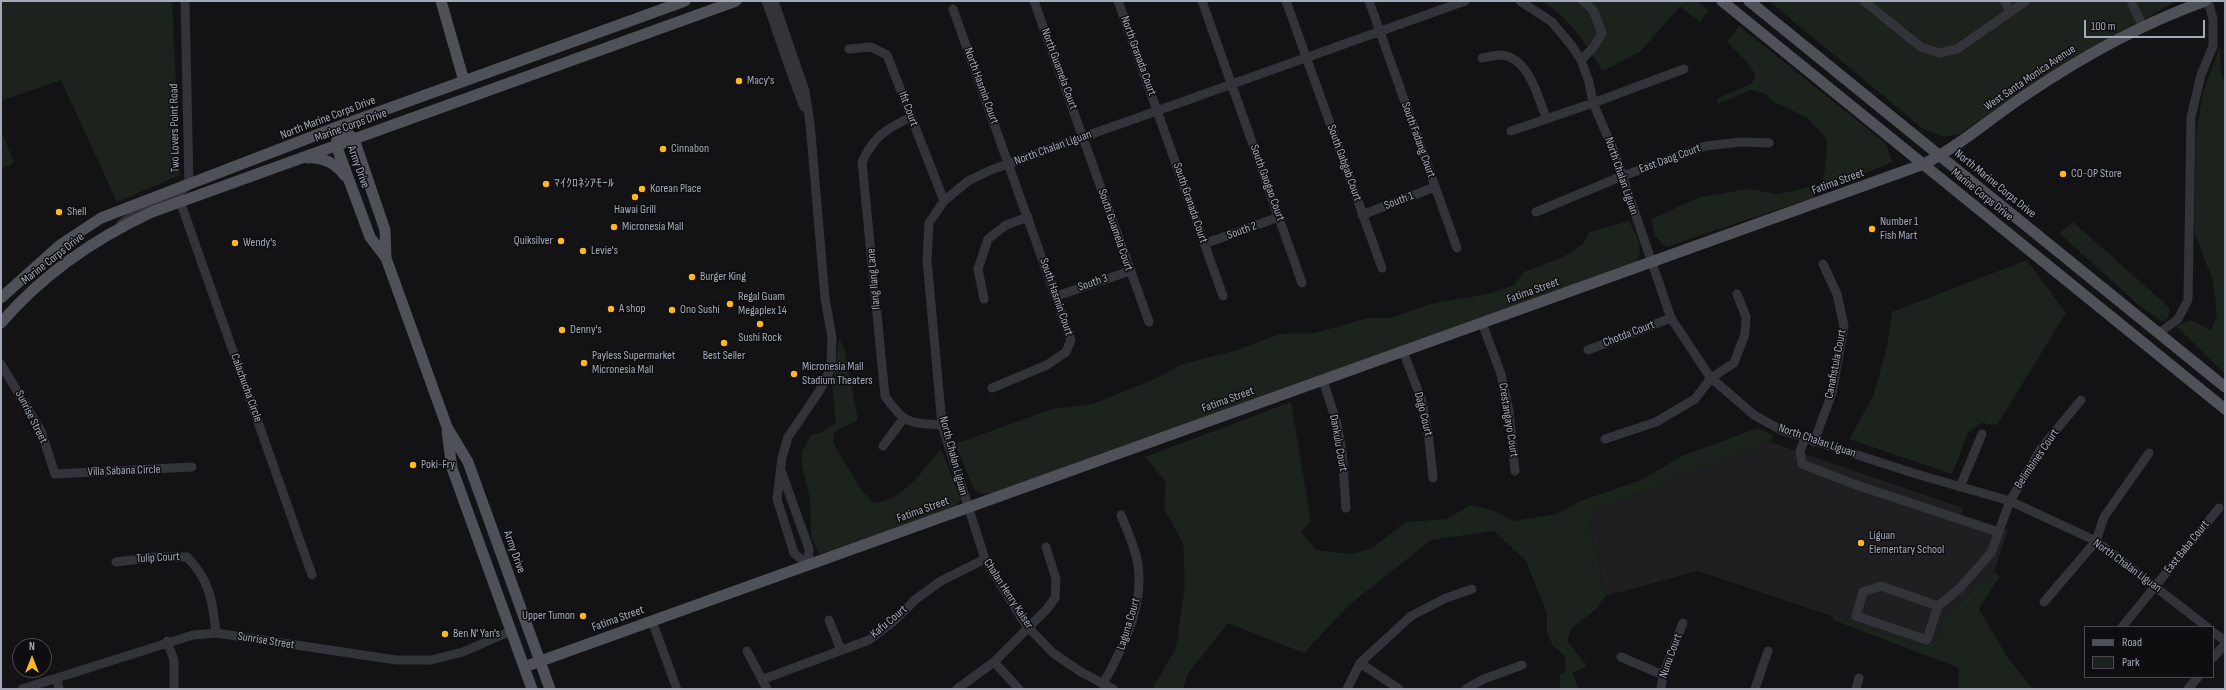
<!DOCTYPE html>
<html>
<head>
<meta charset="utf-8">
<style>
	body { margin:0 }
	#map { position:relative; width:2226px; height:690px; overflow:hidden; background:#131315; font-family:"Sofia Sans Condensed",sans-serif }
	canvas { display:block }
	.frame { position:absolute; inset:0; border:2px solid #a3a9b6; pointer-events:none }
	.legend { position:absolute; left:2084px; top:626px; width:130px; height:52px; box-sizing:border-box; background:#0e0e10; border:1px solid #4a4c52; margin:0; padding:5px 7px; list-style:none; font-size:12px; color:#a3a9b6 }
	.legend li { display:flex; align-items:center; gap:8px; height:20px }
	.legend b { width:20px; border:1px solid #4a4c52 }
	.north { position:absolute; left:12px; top:638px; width:40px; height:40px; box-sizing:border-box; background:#0e0e10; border:1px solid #4a4c52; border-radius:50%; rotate:0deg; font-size:11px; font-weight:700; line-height:16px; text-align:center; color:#a3a9b6 }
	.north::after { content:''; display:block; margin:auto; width:14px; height:18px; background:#ffb820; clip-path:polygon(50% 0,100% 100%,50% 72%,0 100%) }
	.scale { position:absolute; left:2084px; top:20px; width:121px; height:18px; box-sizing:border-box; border:2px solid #a3a9b6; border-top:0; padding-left:5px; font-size:12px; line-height:14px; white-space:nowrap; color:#a3a9b6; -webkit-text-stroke:3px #0e0e10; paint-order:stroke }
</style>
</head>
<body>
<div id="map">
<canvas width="2226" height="690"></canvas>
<div class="frame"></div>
<ul class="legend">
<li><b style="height:5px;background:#4f5159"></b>Road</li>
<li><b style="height:11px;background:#1b231c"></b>Park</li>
</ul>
<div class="north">N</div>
<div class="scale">100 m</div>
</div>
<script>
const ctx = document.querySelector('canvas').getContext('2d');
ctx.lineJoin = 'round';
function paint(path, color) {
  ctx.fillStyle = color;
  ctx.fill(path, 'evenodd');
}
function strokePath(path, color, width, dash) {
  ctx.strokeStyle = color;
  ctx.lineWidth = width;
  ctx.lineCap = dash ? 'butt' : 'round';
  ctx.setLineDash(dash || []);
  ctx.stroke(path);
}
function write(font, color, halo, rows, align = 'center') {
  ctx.font = font + ' "Sofia Sans Condensed",sans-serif';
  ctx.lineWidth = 3;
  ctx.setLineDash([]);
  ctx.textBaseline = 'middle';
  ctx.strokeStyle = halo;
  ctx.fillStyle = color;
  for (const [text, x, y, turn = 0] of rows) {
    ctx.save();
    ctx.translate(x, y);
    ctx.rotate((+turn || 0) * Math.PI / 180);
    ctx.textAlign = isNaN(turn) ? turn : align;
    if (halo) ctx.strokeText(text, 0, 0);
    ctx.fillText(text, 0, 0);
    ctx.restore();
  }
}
paint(new Path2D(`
	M 1770,442 L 1963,508 L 1961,514 L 2008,530 L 1994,572 L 1945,616 L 1935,642 L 1917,645 L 1698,571 L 1605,596 L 1589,523 L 1594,511 Z`), '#1f1f22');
paint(new Path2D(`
	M 1,1 L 172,1 L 180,175 L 117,202 L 61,80 L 1,101 Z
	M 1541,1 L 1697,1 L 1709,10 L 1700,22 L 1680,6 L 1641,51 L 1603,71 C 1587,47 1568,14 1541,1 Z
	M 1769,1 L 2177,1 L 2061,65 L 1960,134 L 1943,137 L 1922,128 Z
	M 1739,26 L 1874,134 L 1886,144 L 1892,162 L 1831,187 L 1822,183 L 1825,170 L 1827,139 L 1808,118 L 1774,102 L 1764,93 L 1750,90 L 1718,104 L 1717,99 L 1752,83 L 1756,75 L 1746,61 L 1727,42 Z
	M 2220,47 L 2221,75 L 2225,81 L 2225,374 L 2176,326 L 2190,320 L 2211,330 L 2217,316 L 2213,281 L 2194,231 L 2196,136 L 2203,92 Z
	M 1,130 L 14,163 L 1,169 Z
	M 1809,187 L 1815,197 L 1666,247 L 1655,236 L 1651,219 L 1700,197 L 1748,189 L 1778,194 Z
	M 1629,221 C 1637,236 1645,249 1635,264 L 995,493 L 981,494 L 974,489 L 955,444 L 1052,409 L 1093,404 L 1153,380 L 1180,365 L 1237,350 L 1280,334 L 1315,333 L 1367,318 L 1391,318 L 1430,304 L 1488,294 L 1514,285 L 1524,272 L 1565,256 L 1583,244 L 1589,232 Z
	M 2073,222 L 2170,308 L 2168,318 L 2163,322 L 2140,306 L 2059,233 Z
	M 2027,260 L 2066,313 L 1997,425 L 1981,423 L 1968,433 L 1952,474 L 1849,439 L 1873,397 L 1887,347 L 1892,312 Z
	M 839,339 L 845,350 L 858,420 L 834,432 L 833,443 L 862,491 L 873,503 C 903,501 923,470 941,449 L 961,499 L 954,508 L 820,554 L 812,540 L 809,493 L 802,466 L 802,452 L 811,435 L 820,433 L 836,423 L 832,387 Z
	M 1291,402 L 1311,522 L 1301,532 L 1316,550 L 1349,554 L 1371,549 L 1406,522 L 1447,519 L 1470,505 L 1496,511 L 1513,521 L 1557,514 L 1578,502 L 1641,480 L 1682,456 L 1758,428 L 1774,436 L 1770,442 L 1594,511 L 1589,523 L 1605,596 L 1596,609 L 1572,628 L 1567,641 L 1587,666 L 1572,673 L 1579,689 L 1560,689 L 1560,675 L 1566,670 L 1565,656 L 1553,646 L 1547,633 L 1547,613 L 1526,561 L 1494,531 L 1431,540 L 1350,604 L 1304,653 L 1228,623 L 1187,675 L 1183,689 L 1152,689 L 1176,648 L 1185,586 L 1183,543 L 1164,509 L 1166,482 L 1145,457 Z
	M 1994,572 L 2000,576 L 1979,609 L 2007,657 L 2033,689 L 1958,689 L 1959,668 L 1833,620 L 1833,616 L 1917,645 L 1935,642 L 1945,616 Z`), '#1b231c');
strokePath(new Path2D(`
	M 766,1 C 779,36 790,72 804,107
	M 774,1 L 805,91 L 810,123 L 825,298 L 832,338 L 831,368 L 820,390 L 788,437 L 782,458 L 777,499 L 794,553 L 808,565
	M 1034,1 L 1149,322
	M 1118,1 L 1223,296
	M 1202,1 L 1302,283
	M 1286,1 L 1382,268
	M 1369,1 L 1457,248
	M 1520,1 L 1552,22 L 1572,46 L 1581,60 L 1589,82 L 1593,103 L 1613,149 L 1671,318 L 1710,377 L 1754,415 L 1781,430 L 1916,474 L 2010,501 L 2096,541 L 2207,627
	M 1864,1 L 1921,47 L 1939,53 L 1957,49 L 2026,1
	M 2005,1 L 2009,11
	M 2131,1 L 2143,27
	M 953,9 L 1071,340 L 1066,352 L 1047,365 L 992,388
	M 849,49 L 871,47 L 887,55 L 944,201
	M 1482,58 C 1488,57 1495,55 1501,55 C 1528,57 1538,96 1546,118
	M 1581,60 L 1593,48 L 1602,33 L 1593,10 L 1583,1
	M 911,117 C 886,129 874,136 862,162 L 885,396 C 904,424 909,423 942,425
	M 1511,131 L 1593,103 L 1684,69
	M 180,201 L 312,575
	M 1536,212 L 1620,177 L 1706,146 L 1741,142 L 1769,143
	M 1362,215 L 1435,187
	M 121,224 C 141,207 171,204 189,184 L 185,1
	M 1204,244 L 1279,217
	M 1057,296 L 1130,271
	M 984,299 L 978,269 L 988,239 L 1006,225 L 1028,217
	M 1482,323 L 1501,374 L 1509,411 L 1515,471
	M 2159,333 L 2178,319 L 2188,300 L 2191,117 L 2201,75 L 2213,46 L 2213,19 L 2208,1
	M 1588,350 L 1671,318
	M 1403,351 L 1422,401 L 1429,440 L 1433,478
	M 1,364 L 41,431 L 55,474 L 192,467
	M 1323,380 L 1337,424 L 1342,452 L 1346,508
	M 1605,439 L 1656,422 L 1695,399 L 1711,378 L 1734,363 L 1745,334 L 1746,317 L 1737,294
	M 1805,439 L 1800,451 L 1802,464 L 1859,486 L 1998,532
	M 1814,442 L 1832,393 L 1844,326 L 1837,294 L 1823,264
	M 883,446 L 903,419
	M 782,473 L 809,549 L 808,565
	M 1960,487 L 1982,434
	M 116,562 L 156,557 L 187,557 C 210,580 213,603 216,633
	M 2044,602 L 2096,541 L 2104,517 L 2149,453
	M 1938,606 L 1881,586 L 1863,592 L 1856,616 L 1927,640 L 1938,606 L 1960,588 L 1991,553 L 2010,501 L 2042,447 L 2081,400
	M 829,620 L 841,650
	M 652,621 L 677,689
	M 2122,627 L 2219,508
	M 2213,632 L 2225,641
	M 167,641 L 174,660 L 174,689
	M 747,651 L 767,689
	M 1621,657 L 1663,675
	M 2213,658 L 2225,644
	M 994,662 L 1019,689
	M 1360,663 L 1399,689
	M 57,679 L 59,689
	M 764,679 L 869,640 L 894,621 L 916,599 L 941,581 L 985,559
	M 1103,684 C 1121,651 1140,615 1139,577 C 1139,556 1129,535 1121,515
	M 22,689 L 193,635 L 216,633 L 396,660 L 431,660 L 463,652 L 511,631
	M 957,689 L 994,662 L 1047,609 L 1055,598 L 1056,579 L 1046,547
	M 1113,689 L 1081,672 L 1053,653 L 1028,627 L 1022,619 L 985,559 L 942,425 L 927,260 L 929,223 L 944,201 L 968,181 L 991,170 L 1465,1
	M 1347,689 L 1360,663 L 1411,616 L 1446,598 L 1472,589
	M 1466,689 L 1484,679 L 1522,665
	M 1661,689 L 1663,675 L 1683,623
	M 1755,689 L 1768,651
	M 1856,689 L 1859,678
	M 2188,689 L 2198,677`), '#33343a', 9);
strokePath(new Path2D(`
	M 441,1 L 464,81
	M 1722,1 L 2225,409
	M 1749,1 L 2225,387
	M 340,126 L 336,145 L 370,237 L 386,258 L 447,427 L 468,462 L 550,689
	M 340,126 L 354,139 L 385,230 L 386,258
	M 307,158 C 322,156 337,164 345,176
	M 1,298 L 60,245 L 101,218 L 340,126 L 685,1
	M 1,323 C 42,275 94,239 152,212 L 736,1
	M 447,431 L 452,468 L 532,689
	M 524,667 L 1924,164 C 1961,145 1992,117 2027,94 C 2083,56 2141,24 2205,1`), '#4f5159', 11);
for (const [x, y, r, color] of [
	[739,81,4,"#ffb820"],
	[663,149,4,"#ffb820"],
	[2063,174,4,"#ffb820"],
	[546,184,4,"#ffb820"],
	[642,189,4,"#ffb820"],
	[635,197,4,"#ffb820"],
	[59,212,4,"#ffb820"],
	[614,227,4,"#ffb820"],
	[1872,229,4,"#ffb820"],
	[561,241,4,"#ffb820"],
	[235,243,4,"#ffb820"],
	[583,251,4,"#ffb820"],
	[692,277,4,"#ffb820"],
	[730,304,4,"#ffb820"],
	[611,309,4,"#ffb820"],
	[672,310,4,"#ffb820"],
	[760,324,4,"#ffb820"],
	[562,330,4,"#ffb820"],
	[724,343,4,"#ffb820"],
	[584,363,4,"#ffb820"],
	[794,374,4,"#ffb820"],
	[413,465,4,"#ffb820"],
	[1861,543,4,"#ffb820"],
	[583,616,4,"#ffb820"],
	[445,634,4,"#ffb820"]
]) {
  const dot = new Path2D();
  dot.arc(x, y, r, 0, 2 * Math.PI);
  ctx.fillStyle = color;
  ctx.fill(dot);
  strokePath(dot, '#0e0e10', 1.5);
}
write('12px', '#a3a9b6', '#0e0e10', [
	["North Granada Court",1138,56,70],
	["North Guamela Court",1059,69,70],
	["West Santa Monica Avenue",2030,78,-34],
	["North Hasmin Court",981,86,70],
	["Ifit Court",908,109,69],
	["North Marine Corps Drive",328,118,-21],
	["Marine Corps Drive",351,126,-20],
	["Two Lovers Point Road",175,128,-91],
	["South Fadang Court",1418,140,70],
	["North Chalan Liguan",1053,148,-20],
	["East Daog Court",1670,159,-20],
	["South Gabgab Court",1344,163,70],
	["Army Drive",358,167,70],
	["North Chalan Liguan",1621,176,71],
	["Fatima Street",1838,182,-20],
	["South Gaogao Court",1267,183,70],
	["North Marine Corps Drive",1995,184,39],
	["Marine Corps Drive",1982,195,39],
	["South 1",1399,201,-21],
	["South Granada Court",1190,203,71],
	["South Guamela Court",1115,230,71],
	["South 2",1242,231,-20],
	["Marine Corps Drive",53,259,-38],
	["Ilang Ilang Lane",874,279,-95],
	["South 3",1093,283,-19],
	["Fatima Street",1533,291,-20],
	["South Hasmin Court",1056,297,71],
	["Chotda Court",1629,334,-21],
	["Canafistula Court",1836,364,-79],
	["Calachucha Circle",246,388,70],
	["Fatima Street",1228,400,-20],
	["Dago Court",1423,414,76],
	["Sunrise Street",31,417,63],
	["Crestangayo Court",1508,420,81],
	["North Chalan Liguan",1817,441,19],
	["Dankulu Court",1338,443,80],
	["North Chalan Liguan",953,456,75],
	["Belimbines Court",2037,459,-56],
	["Villa Sabana Circle",124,471,-2],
	["Fatima Street",923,510,-20],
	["East Baba Court",2187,547,-51],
	["Army Drive",514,552,70],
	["Tulip Court",158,558,-3],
	["North Chalan Liguan",2127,566,36],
	["Chalan Henry Kaiser",1008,594,57],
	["Fatima Street",618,619,-20],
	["Kafu Court",889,622,-40],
	["Laguna Court",1129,624,-73],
	["Sunrise Street",266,641,9],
	["Nunu Court",1671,656,-70]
]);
write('12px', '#a3a9b6', '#0e0e10', [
	["Macy's",747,81],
	["Cinnabon",671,149],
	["CO-OP Store",2071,174],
	["ﾏｲｸﾛﾈｼｱﾓｰﾙ",554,184],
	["Korean Place",650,189],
	["Hawai Grill",635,210,"center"],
	["Shell",67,212],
	["Number 1",1880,222],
	["Fish Mart",1880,236],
	["Micronesia Mall",622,227],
	["Quiksilver",553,241,"right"],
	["Wendy's",243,243],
	["Levie's",591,251],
	["Burger King",700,277],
	["Regal Guam",738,297],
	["Megaplex 14",738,311],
	["A shop",619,309],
	["Ono Sushi",680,310],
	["Denny's",570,330],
	["Sushi Rock",760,338,"center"],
	["Payless Supermarket",592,356],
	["Micronesia Mall",592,370],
	["Best Seller",724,356,"center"],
	["Micronesia Mall",802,367],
	["Stadium Theaters",802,381],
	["Poki-Fry",421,465],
	["Liguan",1869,536],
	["Elementary School",1869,550],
	["Upper Tumon",575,616,"right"],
	["Ben N' Yan's",453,634]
], 'left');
</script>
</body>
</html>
